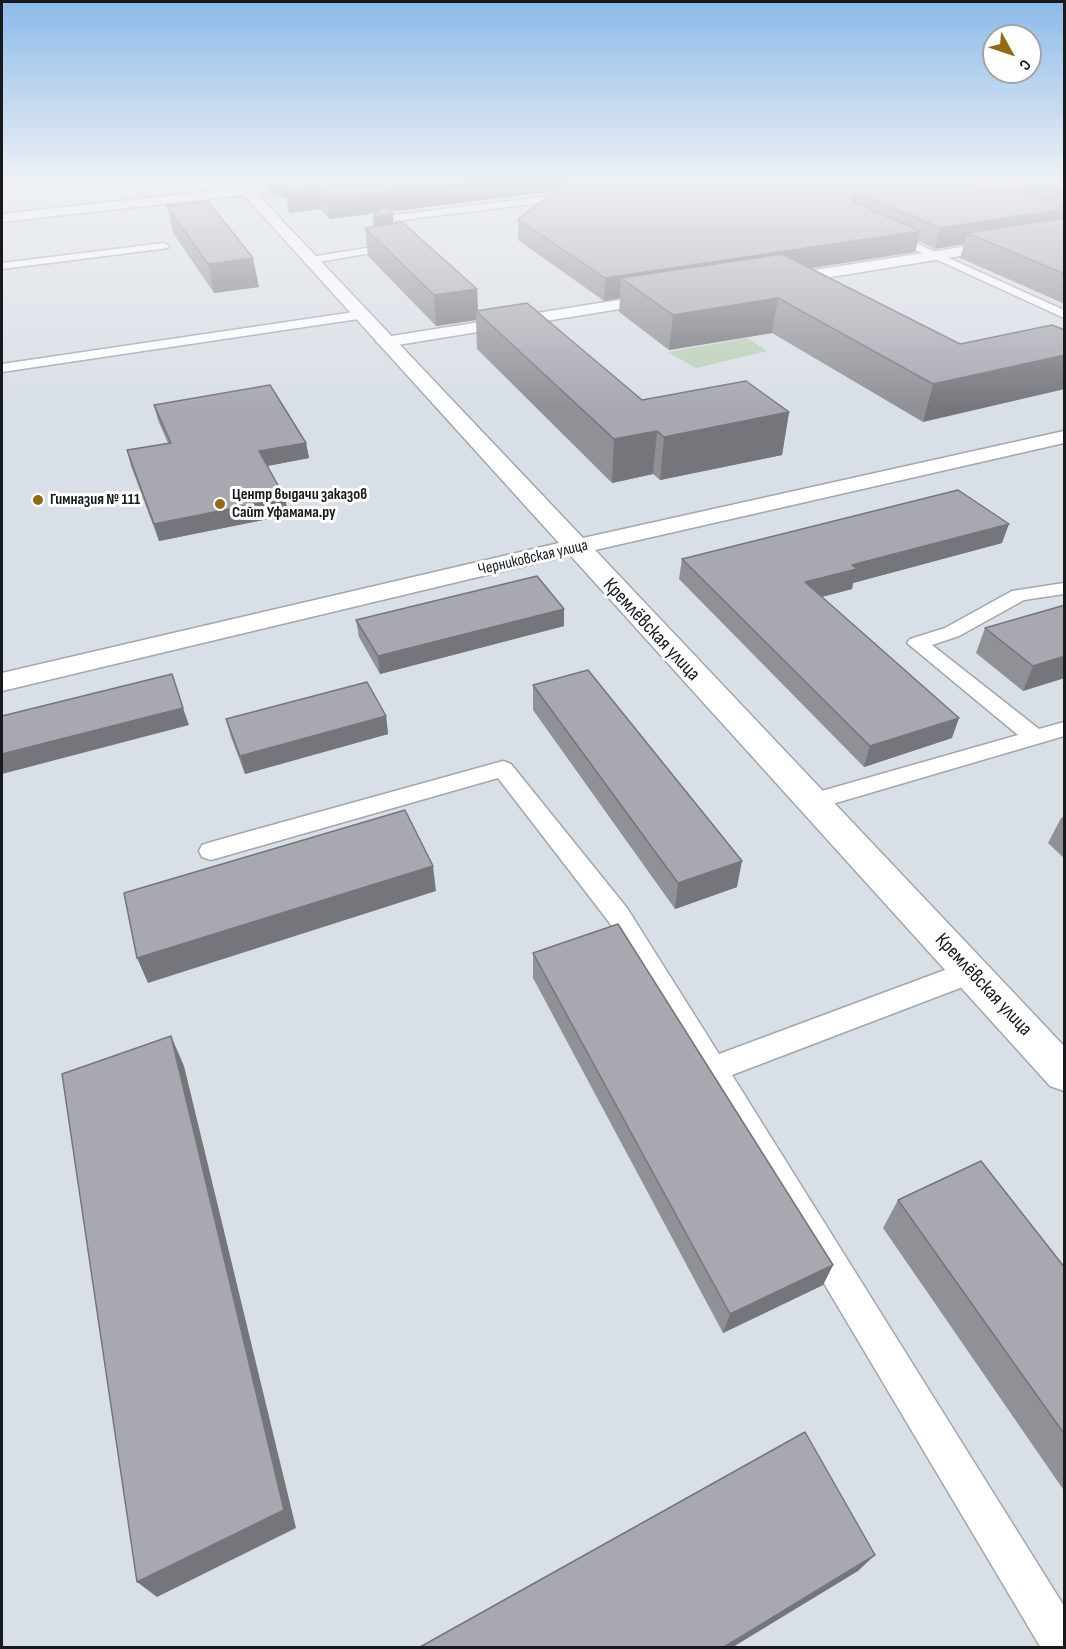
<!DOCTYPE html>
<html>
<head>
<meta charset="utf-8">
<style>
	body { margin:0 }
	#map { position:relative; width:1066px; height:1649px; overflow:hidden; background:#d9dfe6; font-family:"Sofia Sans Condensed",sans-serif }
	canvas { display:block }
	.frame { position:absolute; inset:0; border:3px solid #17191c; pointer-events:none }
	.north { position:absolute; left:982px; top:24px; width:60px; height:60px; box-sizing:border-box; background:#fff; border:2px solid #a2a3a4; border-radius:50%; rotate:130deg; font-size:16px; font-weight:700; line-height:24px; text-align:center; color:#17191c }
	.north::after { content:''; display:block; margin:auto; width:21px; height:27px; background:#926a13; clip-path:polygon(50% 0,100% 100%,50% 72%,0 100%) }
</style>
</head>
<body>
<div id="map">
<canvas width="1066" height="1649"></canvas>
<div class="frame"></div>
<div class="north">С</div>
</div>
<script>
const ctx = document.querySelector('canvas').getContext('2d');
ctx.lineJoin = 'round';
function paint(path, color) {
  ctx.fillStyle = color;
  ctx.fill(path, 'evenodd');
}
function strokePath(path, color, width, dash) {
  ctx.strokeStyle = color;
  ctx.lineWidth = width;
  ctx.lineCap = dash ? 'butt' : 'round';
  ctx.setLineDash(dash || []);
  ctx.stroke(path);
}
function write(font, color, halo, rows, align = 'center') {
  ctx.font = font + ' "Sofia Sans Condensed",sans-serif';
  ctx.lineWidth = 6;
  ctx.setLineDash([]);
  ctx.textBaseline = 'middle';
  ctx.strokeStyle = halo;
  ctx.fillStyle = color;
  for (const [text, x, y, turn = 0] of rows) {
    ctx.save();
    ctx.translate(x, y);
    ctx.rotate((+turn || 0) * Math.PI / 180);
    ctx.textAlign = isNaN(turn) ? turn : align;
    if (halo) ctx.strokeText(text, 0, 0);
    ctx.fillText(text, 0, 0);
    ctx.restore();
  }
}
paint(new Path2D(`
	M 747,338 L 767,351 L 696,368 L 668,352 Z`), '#b9d0b5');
const lane = new Path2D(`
	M 163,178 L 173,178 L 184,190 L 176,192 Z
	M 950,178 L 975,178 L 947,183 L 945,181 Z
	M 576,193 L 579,194 L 579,198 L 394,221 L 415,242 L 415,246 L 311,263 L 305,260 L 311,257 L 403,242 L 381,219 L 386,216 Z
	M 887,230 L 1064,310 L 1064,318 L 883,235 L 883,231 Z
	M 164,243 L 169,246 L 168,248 L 2,269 L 2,263 Z
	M 361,311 L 367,315 L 365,318 L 2,372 L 2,364 Z
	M 1064,583 L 1064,594 L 1024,600 L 959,636 L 932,645 L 1039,729 L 1064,722 L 1064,736 L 812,810 L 804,808 L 800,802 L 804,796 L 1018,735 L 907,643 L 910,639 L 945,628 L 1012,591 Z
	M 503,761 L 511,764 L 627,908 L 719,1054 L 961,964 L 971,961 L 981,964 L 985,972 L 981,980 L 732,1075 L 1064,1606 L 1064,1648 L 1041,1648 L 609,922 L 498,778 L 211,860 L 202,857 L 199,851 L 202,845 L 211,842 Z`);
const street = new Path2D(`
	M 1064,231 L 1064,239 L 776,286 L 768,281 L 776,276 Z
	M 663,293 L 671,298 L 669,301 L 385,347 L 376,342 L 385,337 Z`);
const secondary = new Path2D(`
	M 241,180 L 251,187 L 269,186 L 269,192 L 257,194 L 583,538 L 1064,431 L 1064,443 L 595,550 L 1064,1046 L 1064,1091 L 1050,1086 L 570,555 L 2,691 L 2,673 L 559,543 L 244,195 L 2,222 L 2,214 L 238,188 L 235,184 Z`);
strokePath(lane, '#a2a7ae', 3);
strokePath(street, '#a2a7ae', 3);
strokePath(secondary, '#a2a7ae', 3);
paint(lane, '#fff');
paint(street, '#fff');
paint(secondary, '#fff');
paint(new Path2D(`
	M 250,178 L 959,178 L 987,189 L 1023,192 L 1026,180 L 1065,178 L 1065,304 L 960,258 L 964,244 L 935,249 L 918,241 L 915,252 L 810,268 L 960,344 L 923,422 L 772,333 L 669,350 L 619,312 L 620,298 L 604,301 L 518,240 L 518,219 L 555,191 L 390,211 L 393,214 L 393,224 L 477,289 L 478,310 L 642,400 L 789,412 L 782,455 L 660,480 L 653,474 L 612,483 L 477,349 L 476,320 L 436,326 L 368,256 L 365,228 L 374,227 L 373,217 L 378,213 L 330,219 L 320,209 L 289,213 L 287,199 L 276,197 L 271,194 L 269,182 L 257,183 Z
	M 167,206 L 259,287 L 214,293 L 173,233 Z
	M 154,405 L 306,443 L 309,458 L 267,466 L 285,498 L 288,515 L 159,541 L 131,466 L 127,450 L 168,443 L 158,420 Z
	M 1002,543 L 853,583 L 852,589 L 822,597 L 952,738 L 864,767 L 679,579 L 682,559 Z
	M 1065,605 L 1023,691 L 976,653 L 985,628 Z
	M 564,609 L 564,626 L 380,674 L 359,637 L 356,620 Z
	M 533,685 L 737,887 L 675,909 L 533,710 Z
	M 386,716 L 388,734 L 245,774 L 231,737 L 226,719 Z
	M 1065,816 L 1065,859 L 1048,843 L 1061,818 Z
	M 533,953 L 833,1265 L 823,1285 L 723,1333 L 533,978 Z
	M 898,1200 L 1065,1268 L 1065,1492 L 883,1228 Z`), '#909097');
paint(new Path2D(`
	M 256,178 L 268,178 L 269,182 L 257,183 Z
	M 505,178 L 676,178 L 582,188 L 330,219 L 327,199 Z
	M 318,189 L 320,209 L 289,213 L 286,193 Z
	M 858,193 L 854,213 L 853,195 Z
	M 1065,209 L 1065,218 L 967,233 L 964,244 L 935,249 L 940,228 Z
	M 393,214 L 395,241 L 375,238 L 373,217 Z
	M 920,231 L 915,252 L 644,294 L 621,278 L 620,298 L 604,301 L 605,278 Z
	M 253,258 L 259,287 L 214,293 L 208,264 Z
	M 477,289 L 478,313 L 476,311 L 476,320 L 436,326 L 434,295 Z
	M 778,298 L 772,333 L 669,350 L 673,315 Z
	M 1065,355 L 1065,389 L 923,422 L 933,384 Z
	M 789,412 L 782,455 L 660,480 L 664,437 Z
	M 657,431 L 653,474 L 612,483 L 614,439 Z
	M 306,443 L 309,458 L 262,467 L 259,451 Z
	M 285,498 L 288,515 L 159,541 L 154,524 Z
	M 1009,524 L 1002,543 L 853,583 L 852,589 L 801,602 L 805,582 L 852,565 Z
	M 564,609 L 564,626 L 380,674 L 378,656 Z
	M 1065,656 L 1065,678 L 1023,691 L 1033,666 Z
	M 183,708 L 189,725 L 2,774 L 2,754 Z
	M 386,716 L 388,734 L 245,774 L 240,756 Z
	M 959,718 L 952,738 L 864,767 L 870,746 Z
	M 742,861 L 737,887 L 675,909 L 678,883 Z
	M 433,866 L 436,891 L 148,983 L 137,958 Z
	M 171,1036 L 184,1066 L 296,1528 L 157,1597 L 137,1582 Z
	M 833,1265 L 823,1285 L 723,1333 L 730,1314 Z
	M 875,1555 L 858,1571 L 733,1647 L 724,1647 Z`), '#75767b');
const building = new Path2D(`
	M 273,178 L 505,178 L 327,199 L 318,189 L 286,193 L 286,180 Z
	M 610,178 L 689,178 L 709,188 L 720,184 L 709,178 L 959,178 L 987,189 L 1006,186 L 1065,208 L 1065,209 L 940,228 L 858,193 L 853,195 L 854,202 L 920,231 L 605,278 L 518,219 L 566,183 Z
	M 1040,178 L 1065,178 L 1065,194 L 1026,180 Z
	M 208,201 L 253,258 L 208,264 L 167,206 Z
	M 384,206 L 393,214 L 373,217 Z
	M 1065,218 L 1065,274 L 967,233 Z
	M 402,222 L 477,289 L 434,295 L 365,228 Z
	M 782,254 L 960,344 L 1052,325 L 1065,330 L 1065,355 L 933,384 L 778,298 L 673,315 L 621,278 Z
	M 527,303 L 642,400 L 746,381 L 789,412 L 664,437 L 657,431 L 614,439 L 476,311 Z
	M 270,385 L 306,443 L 259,451 L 285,498 L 154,524 L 127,450 L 171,443 L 154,405 Z
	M 958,490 L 1009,524 L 852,565 L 857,569 L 805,582 L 959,718 L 870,746 L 682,559 Z
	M 537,576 L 564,609 L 378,656 L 356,620 Z
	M 1065,605 L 1065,656 L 1033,666 L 985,628 Z
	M 588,670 L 742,861 L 678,883 L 533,685 Z
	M 172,674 L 183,708 L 2,754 L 2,716 Z
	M 367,682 L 386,716 L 240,756 L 226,719 Z
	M 405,810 L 433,866 L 137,958 L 124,893 Z
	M 618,924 L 833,1265 L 730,1314 L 533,953 Z
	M 171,1036 L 284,1510 L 137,1582 L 62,1074 Z
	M 981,1161 L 1065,1268 L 1065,1435 L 898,1200 Z
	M 805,1432 L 875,1555 L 724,1647 L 420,1647 Z`);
paint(building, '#a7a8b0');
strokePath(building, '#75767b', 1.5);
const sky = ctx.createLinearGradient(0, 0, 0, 409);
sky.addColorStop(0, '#8bbbea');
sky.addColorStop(0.44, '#eef1f4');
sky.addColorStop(1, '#eef1f400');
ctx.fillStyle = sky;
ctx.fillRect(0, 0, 1066, 409);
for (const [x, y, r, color] of [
	[38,500,6,"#926a13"],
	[220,504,6,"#926a13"]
]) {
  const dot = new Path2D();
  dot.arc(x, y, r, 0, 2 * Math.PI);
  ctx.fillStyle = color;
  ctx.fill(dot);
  strokePath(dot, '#fff', 2);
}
write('bold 16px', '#17191c', '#fff', [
	["Центр выдачи заказов",232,495],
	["Сайт Уфамама.ру",232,513],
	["Гимназия № 111",50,500]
], 'left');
write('16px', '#17191c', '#fff', [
	["Черниковская улица",533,558,-13]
]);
write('20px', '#17191c', '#fff', [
	["Кремлёвская улица",651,630,47],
	["Кремлёвская улица",983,985,47]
]);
</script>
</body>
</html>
